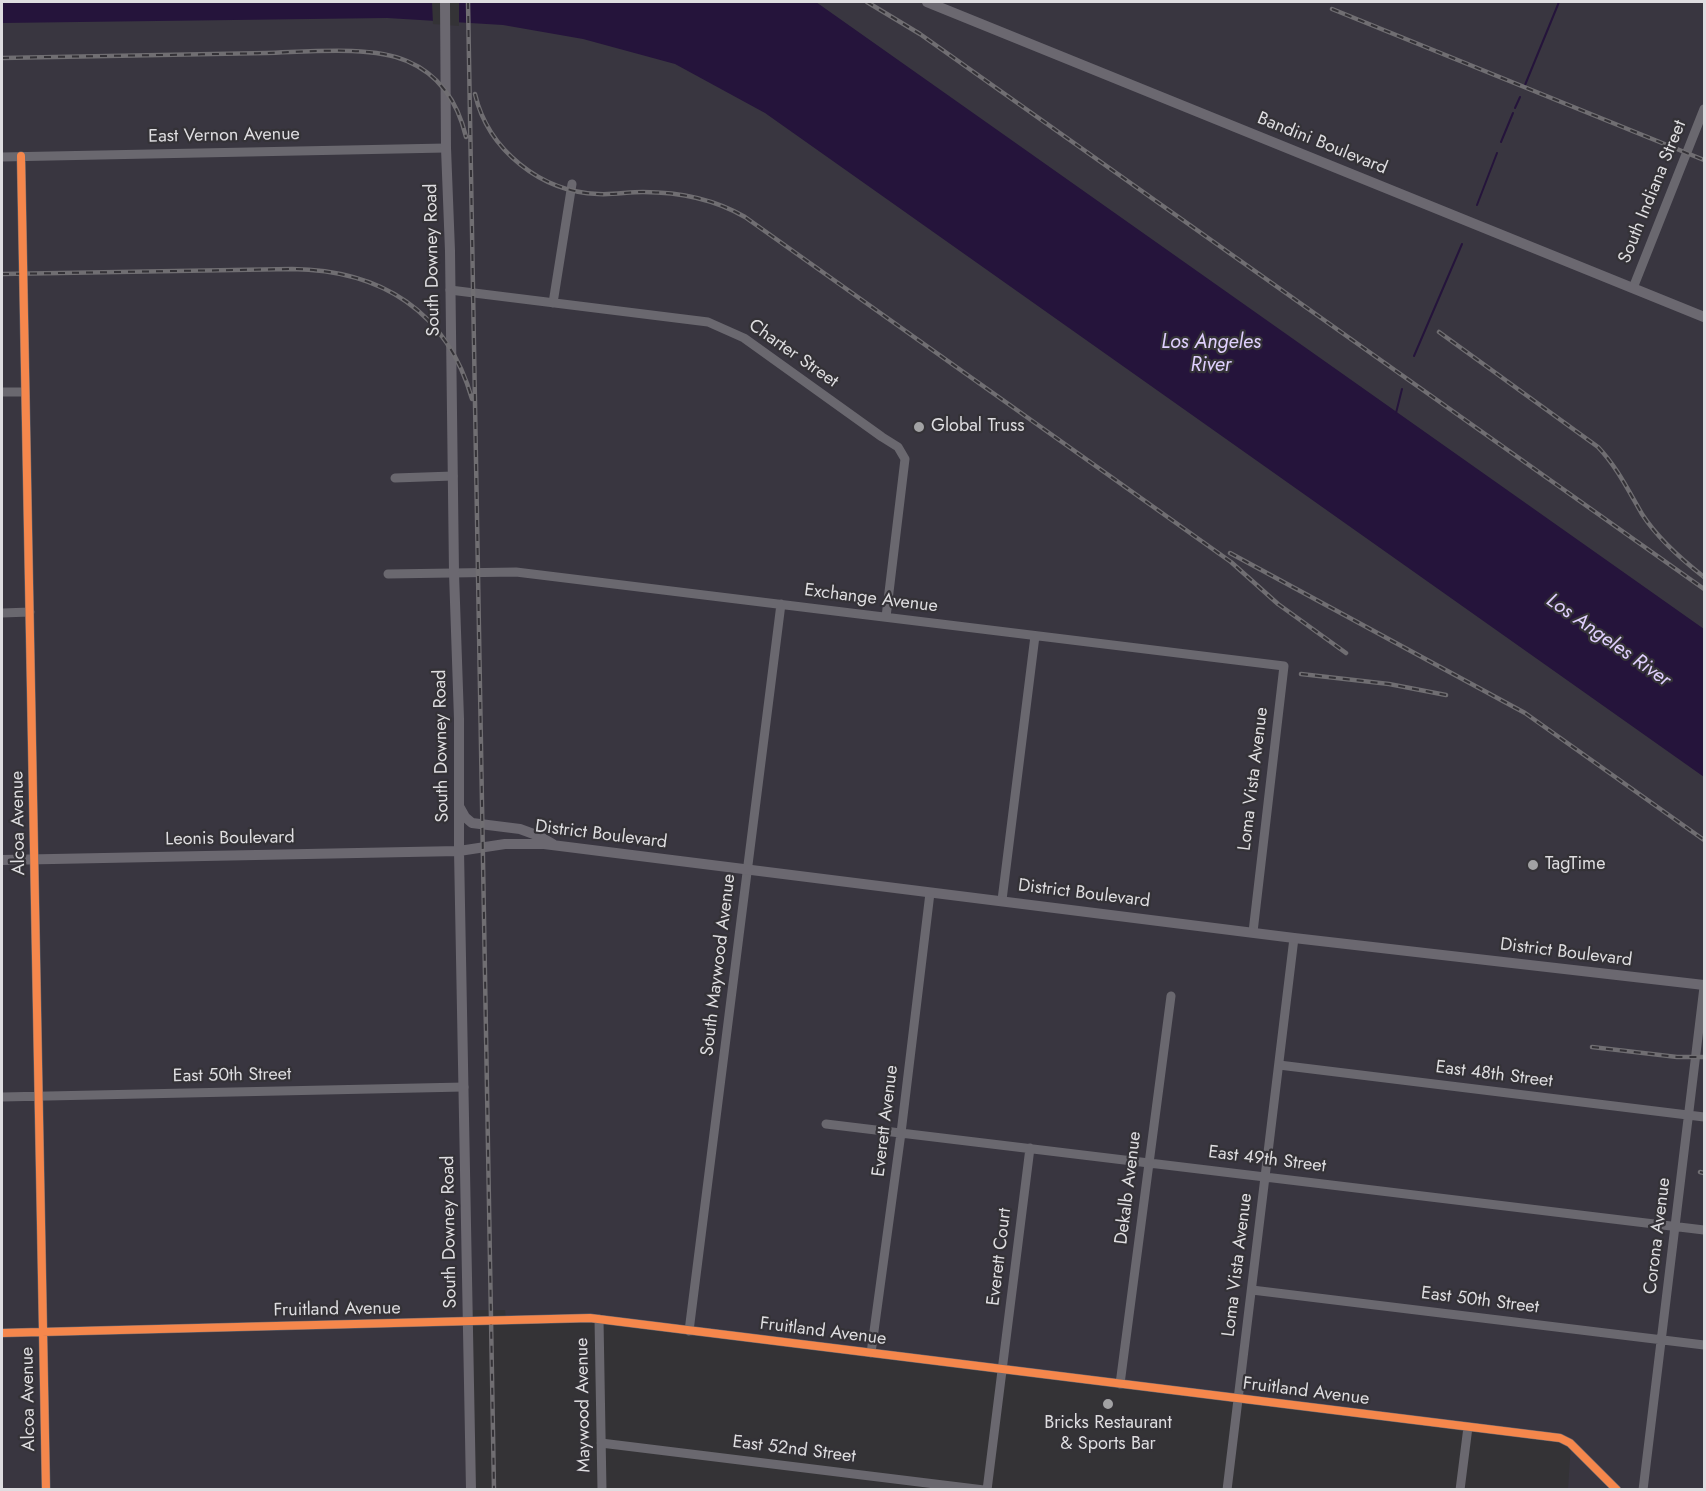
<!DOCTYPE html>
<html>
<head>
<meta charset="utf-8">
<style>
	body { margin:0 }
	#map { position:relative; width:1706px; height:1491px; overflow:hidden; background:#343336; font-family:Jost,sans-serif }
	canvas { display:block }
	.frame { position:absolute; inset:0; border:3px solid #dedde0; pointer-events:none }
</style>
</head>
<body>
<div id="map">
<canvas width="1706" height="1491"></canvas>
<div class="frame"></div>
</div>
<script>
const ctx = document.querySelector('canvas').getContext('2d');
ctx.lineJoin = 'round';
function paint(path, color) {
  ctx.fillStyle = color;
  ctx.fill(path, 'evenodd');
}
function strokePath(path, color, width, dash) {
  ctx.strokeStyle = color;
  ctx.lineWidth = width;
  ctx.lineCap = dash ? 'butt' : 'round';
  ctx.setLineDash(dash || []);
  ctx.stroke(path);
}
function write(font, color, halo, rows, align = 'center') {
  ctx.font = font + ' Jost,sans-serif';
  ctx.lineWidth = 4.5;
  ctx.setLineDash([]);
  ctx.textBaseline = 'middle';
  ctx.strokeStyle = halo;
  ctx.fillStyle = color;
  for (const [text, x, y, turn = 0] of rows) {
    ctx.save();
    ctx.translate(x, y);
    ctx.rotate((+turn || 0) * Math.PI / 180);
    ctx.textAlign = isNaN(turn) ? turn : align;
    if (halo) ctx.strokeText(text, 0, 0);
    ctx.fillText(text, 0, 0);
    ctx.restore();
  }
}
paint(new Path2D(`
	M 2,2 L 1704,2 L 1704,1489 L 1568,1489 L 1571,1442 L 606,1321 L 506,1322 L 505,1310 L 464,1310 L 467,1489 L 2,1490 Z`), '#393640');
paint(new Path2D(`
	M 2,2 L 816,2 L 1704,629 L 1704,777 L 765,113 L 675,64 L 583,39 L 503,25 L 387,18 L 2,23 Z`), '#25143b');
paint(new Path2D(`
	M 432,2 L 459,2 L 459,26 L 433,24 Z`), '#343336');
strokePath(new Path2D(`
	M 1525,85 L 1559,2
	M 1515,108 L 1520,97
	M 1501,142 L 1513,113
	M 1477,205 L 1497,153
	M 1414,356 L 1462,244
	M 1396,413 L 1402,389`), '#25143b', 2);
strokePath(new Path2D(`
	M 21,156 L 46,1490
	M 2,157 L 446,148
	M 1633,288 L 1704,109
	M 450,290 L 708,322 L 744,338 L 882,437 L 898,447 L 905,459 L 886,617
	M 553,303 L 572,184
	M 2,392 L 25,392
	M 395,478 L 453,476
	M 388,574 L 516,572 L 1284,666 L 1253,932
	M 2,613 L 30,612
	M 1002,900 L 1035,636
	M 1279,1065 L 1704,1117
	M 2,1097 L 464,1087
	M 826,1124 L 1704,1230
	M 1252,1290 L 1704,1345
	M 599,1319 L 602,1490
	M 689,1331 L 781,604
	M 2,1333 L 590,1318 L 1560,1438 L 1570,1443 L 1617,1490
	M 871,1353 L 901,1133 L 930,893
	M 1120,1384 L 1171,996
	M 601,1443 L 984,1490
	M 987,1490 L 1030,1148
	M 1227,1490 L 1294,938
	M 1460,1490 L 1468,1427
	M 1643,1490 L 1704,987`), '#6a686f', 9);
strokePath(new Path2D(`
	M 445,2 L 446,148 L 450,251 L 454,573 L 459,719 L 459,851 L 471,1490
	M 927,2 L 1704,317
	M 460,808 L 465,817 L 472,823 L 520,829 L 539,836 L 553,844
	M 2,860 L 459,851 L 505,844 L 544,844 L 1294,938 L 1704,985`), '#6b6870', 10);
const rail = new Path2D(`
	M 468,2 L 494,1490
	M 867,2 L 920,34 L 1704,589
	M 1332,9 L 1704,160
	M 2,58 C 90,56 178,55 266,53 C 306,52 371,45 407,61 C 440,75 458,103 466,137
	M 475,94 C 488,150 541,192 598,194 C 613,195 628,192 643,192 C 679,192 714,199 745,217 L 1231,562 L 1278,604 L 1346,653
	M 2,274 L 292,269 C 381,270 447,311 472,399
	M 1439,332 L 1598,447 C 1617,467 1628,490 1642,514 C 1658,539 1681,559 1704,577
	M 1230,553 L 1525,713 L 1704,840
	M 1301,674 L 1389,684 L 1446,695
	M 1592,1047 L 1677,1057 L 1704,1057
	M 1700,1172 L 1704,1173`);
strokePath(rail, '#706e72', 4.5);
strokePath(rail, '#343237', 2, [7]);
strokePath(new Path2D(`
	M 21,156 L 46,1490
	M 2,1333 L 590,1318 L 1560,1438 L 1570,1443 L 1617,1490`), '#f5874c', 8);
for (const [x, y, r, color] of [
	[919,427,6,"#a2a2a4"],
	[1533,865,6,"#a2a2a4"],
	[1108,1404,6,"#a2a2a4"]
]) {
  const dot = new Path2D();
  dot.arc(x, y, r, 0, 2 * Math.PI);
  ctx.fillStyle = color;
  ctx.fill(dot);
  strokePath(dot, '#343237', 2);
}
write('18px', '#dedde0', '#343237', [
	["East Vernon Avenue",224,136,-1],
	["Bandini Boulevard",1322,144,22],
	["South Indiana Street",1653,192,-68],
	["South Downey Road",433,260,-91],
	["Charter Street",793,354,35],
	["Exchange Avenue",871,599,7],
	["South Downey Road",442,746,-91],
	["Loma Vista Avenue",1254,779,-83],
	["Alcoa Avenue",19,823,-91],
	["District Boulevard",601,835,7],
	["Leonis Boulevard",230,839,-1],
	["District Boulevard",1084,894,7],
	["District Boulevard",1566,953,7],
	["South Maywood Avenue",719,965,-83],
	["East 48th Street",1494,1075,7],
	["East 50th Street",232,1076,-1],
	["Everett Avenue",886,1121,-83],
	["East 49th Street",1267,1160,7],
	["Dekalb Avenue",1129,1188,-83],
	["South Downey Road",450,1232,-91],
	["Corona Avenue",1658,1236,-83],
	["Everett Court",1000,1257,-83],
	["Loma Vista Avenue",1238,1265,-83],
	["East 50th Street",1480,1301,7],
	["Fruitland Avenue",337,1310,-1],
	["Fruitland Avenue",823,1332,7],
	["Fruitland Avenue",1306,1392,7],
	["Alcoa Avenue",29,1399,-91],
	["Maywood Avenue",584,1405,-91],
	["East 52nd Street",794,1450,7]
]);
write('18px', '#dedde0', '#343237', [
	["Global Truss",931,427],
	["TagTime",1545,865],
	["Bricks Restaurant",1108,1424,"center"],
	["& Sports Bar",1108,1445,"center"]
], 'left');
write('italic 20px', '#e0d0fe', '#343237', [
	["Los Angeles",1211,343],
	["River",1211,366],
	["Los Angeles River",1608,641,35]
]);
</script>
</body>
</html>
